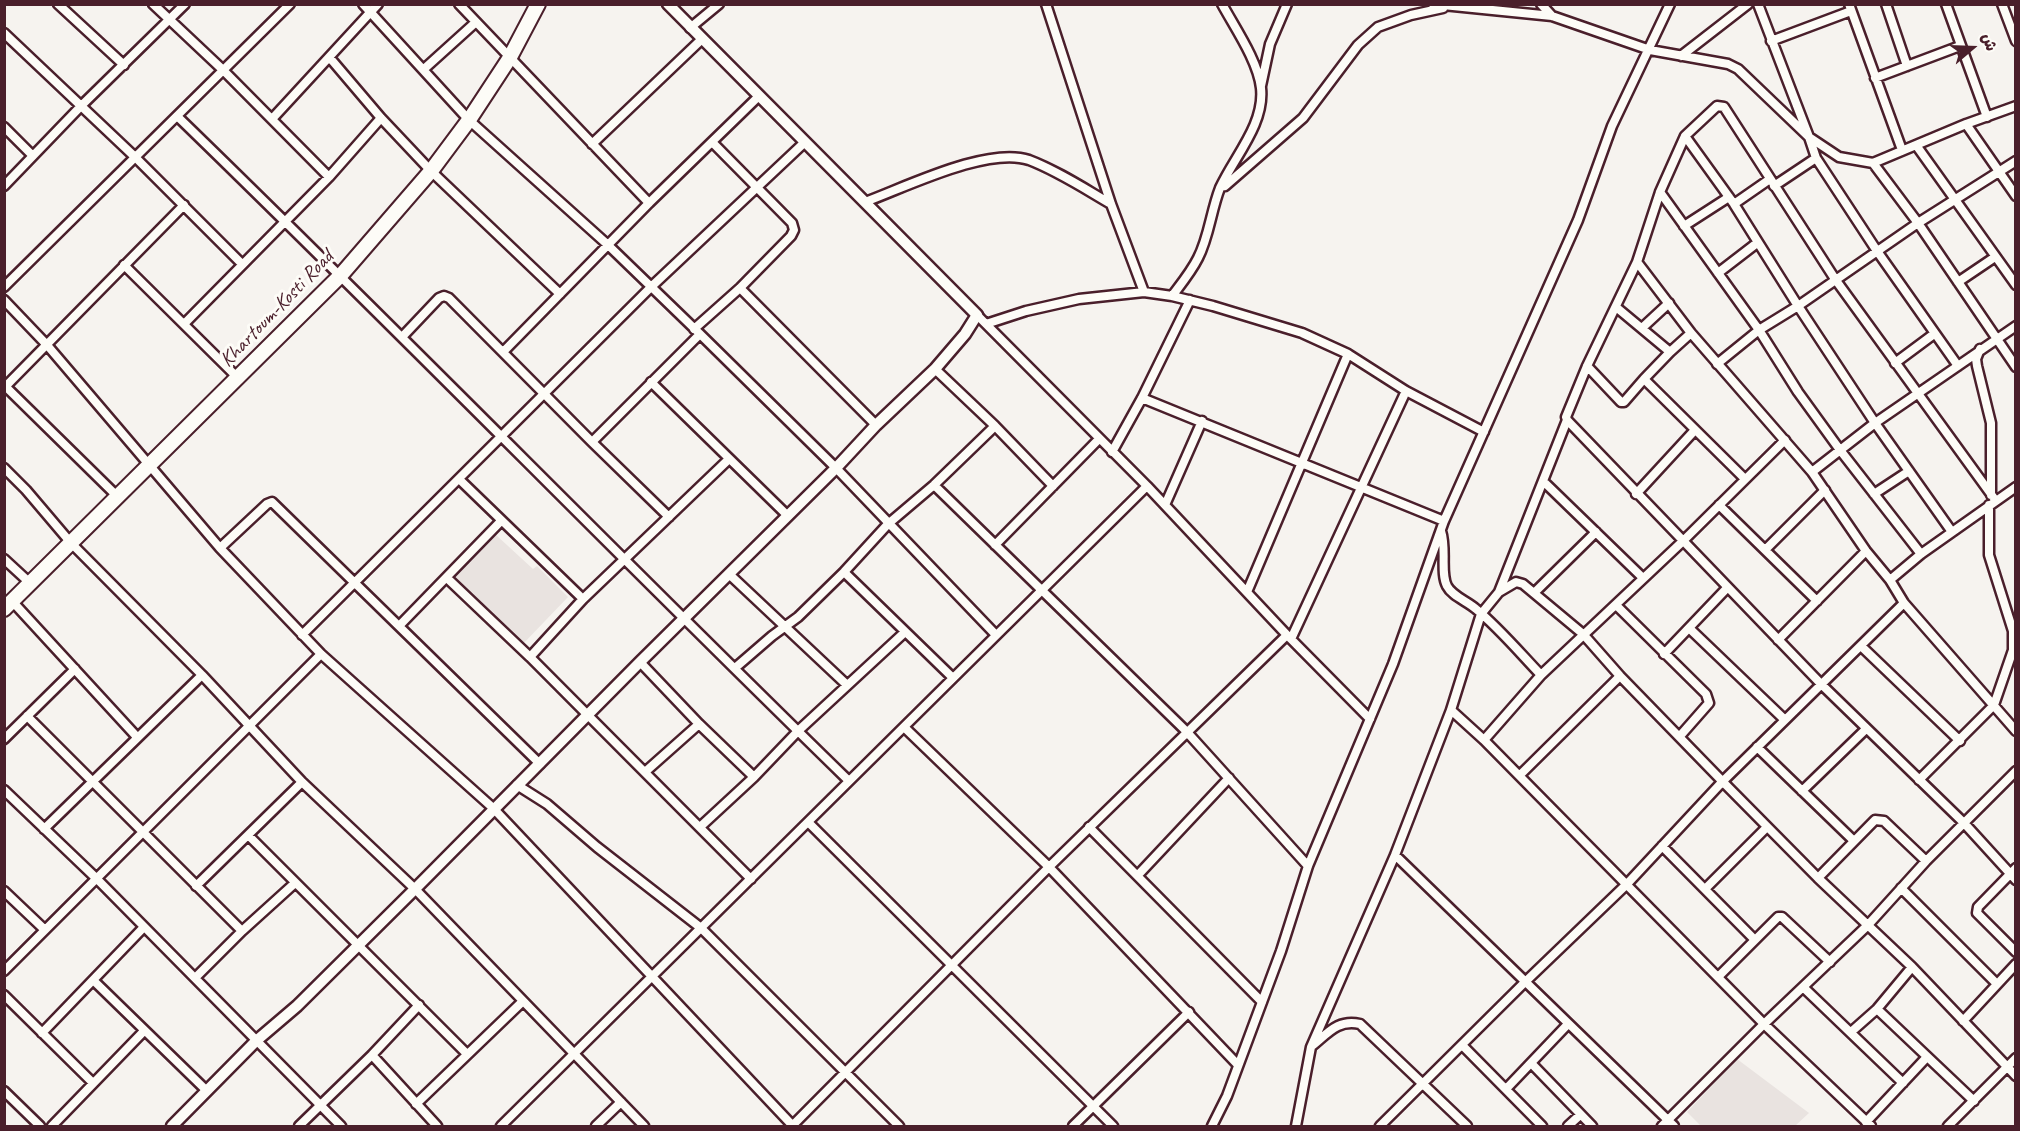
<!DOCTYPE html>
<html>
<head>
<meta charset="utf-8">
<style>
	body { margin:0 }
	#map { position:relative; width:2020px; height:1131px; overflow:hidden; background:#f6f3ef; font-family:Caveat,"Playpen Sans Arabic",sans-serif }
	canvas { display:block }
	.frame { position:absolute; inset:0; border:6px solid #4a1f2b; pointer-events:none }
	.north { position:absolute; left:1942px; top:18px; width:60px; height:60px; -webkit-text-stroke:4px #fdfcf7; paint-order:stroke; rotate:71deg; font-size:16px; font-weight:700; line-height:24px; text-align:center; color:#4a1f2b }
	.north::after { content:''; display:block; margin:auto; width:21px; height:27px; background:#4a1f2b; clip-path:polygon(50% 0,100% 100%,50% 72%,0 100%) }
</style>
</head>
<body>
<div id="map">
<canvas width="2020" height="1131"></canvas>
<div class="frame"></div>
<div class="north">ش</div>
</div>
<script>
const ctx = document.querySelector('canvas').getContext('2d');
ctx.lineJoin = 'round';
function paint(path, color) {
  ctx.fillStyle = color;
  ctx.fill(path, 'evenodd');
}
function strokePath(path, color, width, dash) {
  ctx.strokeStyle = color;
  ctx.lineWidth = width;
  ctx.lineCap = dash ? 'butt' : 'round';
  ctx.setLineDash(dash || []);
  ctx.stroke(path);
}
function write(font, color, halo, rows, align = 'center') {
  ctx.font = font + ' Caveat,sans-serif';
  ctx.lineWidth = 6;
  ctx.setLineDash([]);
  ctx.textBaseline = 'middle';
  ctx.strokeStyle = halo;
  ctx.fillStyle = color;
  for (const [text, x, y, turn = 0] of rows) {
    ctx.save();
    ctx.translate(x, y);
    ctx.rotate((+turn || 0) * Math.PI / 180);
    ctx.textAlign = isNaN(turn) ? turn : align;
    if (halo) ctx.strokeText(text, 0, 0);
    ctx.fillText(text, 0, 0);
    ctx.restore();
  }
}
paint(new Path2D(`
	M 495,534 L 533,569 L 537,566 L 568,597 L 522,645 L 453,577 Z
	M 1737,1059 L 1809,1113 L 1795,1126 L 1701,1126 L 1687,1112 Z`), '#e9e3e0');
const minor = new Path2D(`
	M 58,4 L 124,65
	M 153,4 L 223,70 L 329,177
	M 363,4 L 469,120 L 608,245 L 700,334 L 836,468 L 996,635
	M 459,4 L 649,203
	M 1046,4 L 1111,204 L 1144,292
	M 1433,4 L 1552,16 L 1650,50 L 1728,64 L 1738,69 L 1809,137 L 1816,158 L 1877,251 L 1958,366
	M 1541,4 L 1552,16
	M 1758,4 L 1809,137 L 1839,157 L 1873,163 L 1966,124 L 2016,106
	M 1849,4 L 1902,150
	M 1886,4 L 1907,66
	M 1946,4 L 1987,117
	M 2002,4 L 2016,41
	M 690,28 L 719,4
	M 4,33 L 135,157 L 242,264
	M 1771,41 L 1851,11
	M 1681,56 L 1748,4
	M 330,58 L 381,118 L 431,171 L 560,294
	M 424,69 L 476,22
	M 1875,78 L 1960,46
	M 1261,86 L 1270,44 L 1287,4
	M 177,116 C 403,335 623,561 849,781
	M 272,119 L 378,4
	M 1966,124 L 2016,196
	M 4,127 L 33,156
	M 592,144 L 702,39
	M 1916,145 L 2016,285
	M 1873,163 L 1918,223 L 2016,367
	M 4,186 L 81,106 L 185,4
	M 1225,186 L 1303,118 L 1358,45 L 1378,27 L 1411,15 L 1443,8
	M 1774,186 L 1816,158
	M 1660,192 L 1759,330 L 1798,392 L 1840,450 L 1921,554
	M 865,202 C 906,187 988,146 1029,160 C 1058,171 1085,189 1111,204
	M 1734,204 L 1770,179
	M 1684,226 L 1729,197
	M 1637,262 L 1660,192 L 1685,136
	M 124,265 L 238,378
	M 1718,273 L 1757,243
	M 1958,282 L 1995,257
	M 4,287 L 290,4
	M 740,288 L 876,425
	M 1172,296 C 1181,284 1191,272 1198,258 C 1209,237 1211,211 1220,188 C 1234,157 1265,124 1261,88 C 1258,61 1235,28 1222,4
	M 4,300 L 47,345 L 220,548 L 321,654 L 493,808 L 793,1126
	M 1616,307 L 1670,352
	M 977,315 L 1147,486 L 1287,635 L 1370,719
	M 184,324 L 329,177 L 381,118
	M 986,324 L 1026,311 L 1079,299 L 1144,292 L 1172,296 L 1213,306 L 1302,333 L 1348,354 L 1406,391 L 1484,432
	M 1642,328 L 1669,303
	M 694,329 L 740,288 L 791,236 L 794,230 L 792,223 L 712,142
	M 1691,333 L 1670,352 L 1644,379 L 1745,479
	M 403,336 L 439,298 L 444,296 L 449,298 L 592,442 L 669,517
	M 1980,349 L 1976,359 L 1977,366 L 1991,423 L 1991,495
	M 503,352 L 649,203 L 759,96
	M 1895,363 L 1934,334
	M 1717,364 L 1759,330 L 1798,306 L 1918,223 L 2016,161
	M 1587,366 L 1621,402 L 1624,402 L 1644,379
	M 935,369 L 995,426 L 1053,486
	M 651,382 L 788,516
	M 4,385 L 118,497
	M 4,388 L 184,205
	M 1142,398 L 1444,521
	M 592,442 L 700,334
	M 1112,452 L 1142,398 L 1190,300
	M 4,468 L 26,490 L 71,543 L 202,675 L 302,782 L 415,889 L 644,1126
	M 1812,472 L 1875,423 L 2016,326
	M 459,479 L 583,599
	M 1543,481 L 1643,578
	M 934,485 L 1186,731 L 1308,866
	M 1636,494 L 1695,430
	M 1874,494 L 1909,471
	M 1165,505 L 1202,421
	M 1719,505 L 1817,601
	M 1441,531 C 1447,549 1440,573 1447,586 C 1452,596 1467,601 1476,609 C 1499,628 1520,653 1541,675
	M 1952,532 L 1875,423 L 1798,306 L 1734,204 L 1685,136 L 1717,106 L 1724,107 L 1835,279 L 1996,501
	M 995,545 L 1099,439
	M 220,548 L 267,504 L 272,502 L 540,764
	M 1765,550 L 1825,490
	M 4,559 L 30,583
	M 844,572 L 953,678
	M 729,574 L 847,685
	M 447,578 L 530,657 L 751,879
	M 1890,580 L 1921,554 L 2016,487
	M 1247,592 L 1348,354
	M 1499,592 L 1567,420
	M 1534,593 L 1596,532
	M 12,601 L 137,737
	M 1616,605 L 1706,694 L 1709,703 L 1680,736
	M 399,626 L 501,521
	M 1689,628 L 1785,720
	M 302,635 L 651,287 L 805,142
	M 1291,639 L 1406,391
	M 1778,640 L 1866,551
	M 1861,646 L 1960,741
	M 1664,654 L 1727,588
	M 530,657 L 583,599 L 729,459
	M 640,662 L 699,724 L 754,777
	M 735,668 L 772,636 L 798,617 L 844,572 L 888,524 L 934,485 L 995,426
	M 1451,710 L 1484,740 L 1764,1024 L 1871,1126
	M 27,716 L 242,931 L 195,978
	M 904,727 L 1049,867 L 1238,1065
	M 2016,731 L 1904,603 L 1890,580 L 1866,551 L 1812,472 L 1691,333 L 1637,262 L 1587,366 L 1566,417 L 1567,420 L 1821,684 L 1964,823 L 2016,880
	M 4,739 L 75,669
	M 1484,740 L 1541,675 L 1683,541 L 1785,440
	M 1757,747 L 1854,841
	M 645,772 L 699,724
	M 1520,775 L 1620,676
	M 1919,780 L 1994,705 L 2013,650 L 2013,631 L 1989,555 L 1989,505
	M 517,785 L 547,804 L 597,847 L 701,928 L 899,1126
	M 4,790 L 97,879 L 341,1126
	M 1802,791 L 1866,729
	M 808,822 L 1113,1126
	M 700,827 L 754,777 L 798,731 L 905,632
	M 1089,827 L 1262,1002
	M 44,829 L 202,675
	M 248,835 L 467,1054
	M 1662,846 L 1755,940
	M 1395,855 L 1674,1126
	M 2016,868 L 1978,907 L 1977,913 L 2016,952
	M 1138,875 L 1229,778
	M 1818,878 L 1875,820 L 1884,821 L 1926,861
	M 196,886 L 302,782
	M 1901,888 L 1997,984
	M 1705,889 L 1767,827
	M 4,891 L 45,930
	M 242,931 L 295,883
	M 4,971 L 321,654
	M 1718,977 L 1778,917 L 1782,917 L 1830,962
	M 93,980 L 207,1091
	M 1803,987 L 1903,1083
	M 4,995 L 93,1083
	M 1877,1009 L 1974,1101
	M 1963,1021 L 2016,964
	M 1851,1032 L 1877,1009 L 1912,967
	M 42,1033 L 144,927
	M 1462,1045 L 1542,1126
	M 1312,1046 C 1328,1033 1338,1019 1360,1024 L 1467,1126
	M 372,1055 L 437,1126
	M 1531,1063 L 1592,1126
	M 1506,1089 L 1568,1024
	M 4,1091 L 40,1126
	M 416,1104 L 522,1002
	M 1866,1122 L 1926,1058
	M 52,1126 L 144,1031
	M 299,1126 L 372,1055 L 419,1005
	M 501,1126 L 1147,486
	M 596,1126 L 621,1102
	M 792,1126 L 1049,867 L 1287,635
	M 1073,1126 L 1189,1012
	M 1212,1126 L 1227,1096 L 1281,951 L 1308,866 L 1393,664 L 1444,521 L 1578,220 L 1612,126 L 1670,4
	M 1296,1126 L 1311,1047 L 1395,855 L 1451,710 L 1481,614 L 1499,592 L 1516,582 L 1523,584 L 1583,634 L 1620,676 L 1726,785 L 1818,878 L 1912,967 L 2016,1076
	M 1380,1126 L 1524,983 L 1627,884 L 1723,781 L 1904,603
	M 1568,1126 L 1580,1115
	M 1662,1126 L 1764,1024 L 1868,925 L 1926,861 L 2016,771
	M 1948,1126 L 2016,1058`);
const tertiary = new Path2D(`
	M 172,1126 L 256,1041 L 297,1006 L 415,889 L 640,662 L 836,468 L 876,425 L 935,369 L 965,334 L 977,315 L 668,4`);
const trunk = new Path2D(`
	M 4,609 L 341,275 L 431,171 L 469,120 L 509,59 L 538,4`);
strokePath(minor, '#4a1f2b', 13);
strokePath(tertiary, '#4a1f2b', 15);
strokePath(trunk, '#4a1f2b', 18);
strokePath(minor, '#fdfcf7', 8);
strokePath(tertiary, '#fdfcf7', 10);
strokePath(trunk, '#fdfcf7', 14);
write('21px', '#4a1f2b', '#fdfcf7', [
	["Khartoum-Kosti Road",277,309,-46]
]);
</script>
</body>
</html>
